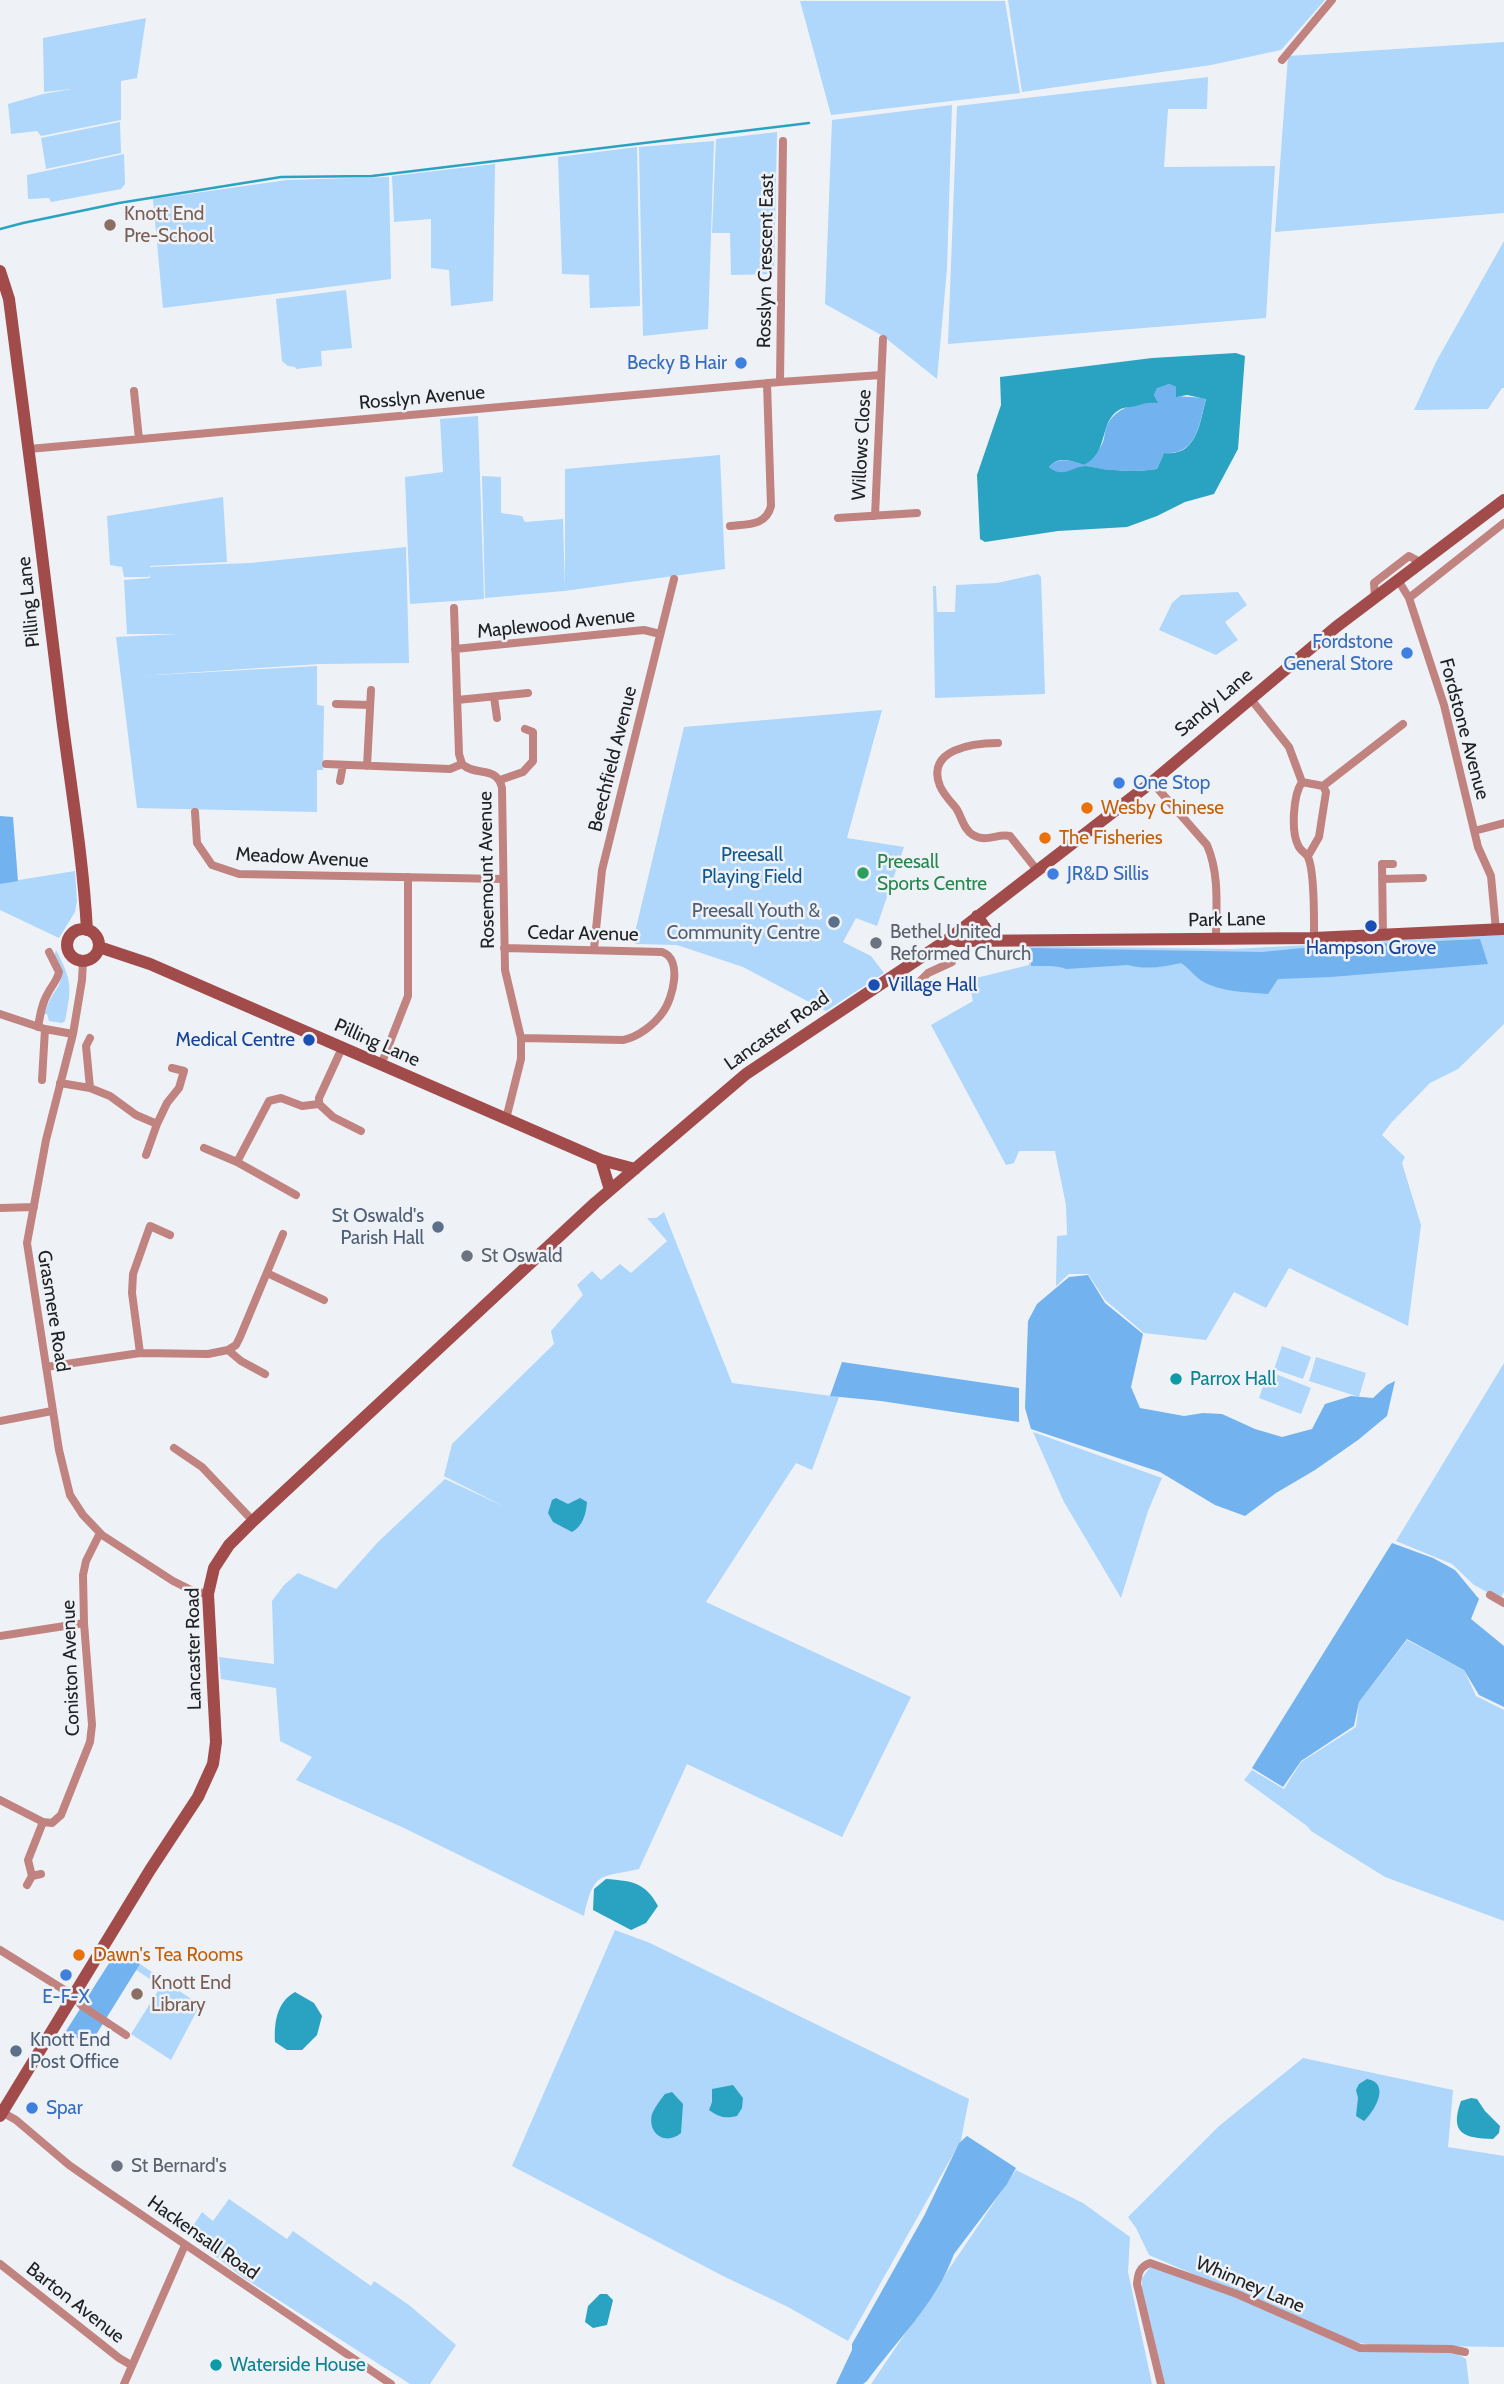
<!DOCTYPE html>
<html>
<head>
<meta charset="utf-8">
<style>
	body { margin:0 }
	canvas { display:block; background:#eef2f6 }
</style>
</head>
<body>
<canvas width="1504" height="2384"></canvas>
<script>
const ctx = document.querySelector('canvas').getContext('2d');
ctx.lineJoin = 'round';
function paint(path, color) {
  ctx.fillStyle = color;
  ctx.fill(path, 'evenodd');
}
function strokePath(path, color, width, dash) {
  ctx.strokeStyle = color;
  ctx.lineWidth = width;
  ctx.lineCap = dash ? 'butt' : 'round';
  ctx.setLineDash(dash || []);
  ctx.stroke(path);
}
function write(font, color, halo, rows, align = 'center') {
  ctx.font = font + ' Cabin,sans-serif';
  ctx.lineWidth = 5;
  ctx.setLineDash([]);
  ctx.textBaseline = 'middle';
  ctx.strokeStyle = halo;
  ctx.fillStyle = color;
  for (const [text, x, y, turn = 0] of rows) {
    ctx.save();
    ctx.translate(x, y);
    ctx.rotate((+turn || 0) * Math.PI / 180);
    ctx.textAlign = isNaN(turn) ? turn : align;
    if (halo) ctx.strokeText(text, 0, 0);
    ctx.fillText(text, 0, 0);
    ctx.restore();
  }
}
paint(new Path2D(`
	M 1008,0 L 1325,0 L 1281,50 L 1211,65 L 1022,92 Z
	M 800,1 L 1005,1 L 1020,93 L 831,115 Z
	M 146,18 L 137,78 L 121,81 L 121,120 L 41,136 L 37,131 L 11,134 L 8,104 L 43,94 L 72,89 L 44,92 L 43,38 Z
	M 1504,42 L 1504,213 L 1275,232 L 1288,56 Z
	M 1208,77 L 1207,109 L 1168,109 L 1164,167 L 1275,166 L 1266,318 L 948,344 L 957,106 Z
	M 952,105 L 947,269 L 937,379 L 883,336 L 825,304 L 832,120 Z
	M 120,122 L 121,153 L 46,169 L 41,138 Z
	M 777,132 L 774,274 L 731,275 L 730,233 L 712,233 L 716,139 Z
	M 714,141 L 708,329 L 643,336 L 639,147 Z
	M 637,147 L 640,306 L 590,308 L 589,275 L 562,274 L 558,157 Z
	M 124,154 L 125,184 L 121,189 L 51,202 L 49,198 L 28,199 L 27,175 Z
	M 495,164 L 493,301 L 451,306 L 449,270 L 431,268 L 431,219 L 394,222 L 392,176 Z
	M 389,177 L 391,279 L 163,308 L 153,199 L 287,180 Z
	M 1504,241 L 1504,388 L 1502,388 L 1488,409 L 1414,410 L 1436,362 Z
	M 346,290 L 352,348 L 321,351 L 322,366 L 296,369 L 295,367 L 288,366 L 282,361 L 276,299 Z
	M 478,416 L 484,599 L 410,604 L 405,477 L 443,472 L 440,419 Z
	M 720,455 L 725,569 L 564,591 L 485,598 L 482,476 L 501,477 L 501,513 L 522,516 L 525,522 L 563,519 L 565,589 L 565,469 Z
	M 223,497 L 227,562 L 150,566 L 150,567 L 250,563 L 406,547 L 409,663 L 319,664 L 138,676 L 317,666 L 317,705 L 324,706 L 323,770 L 317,770 L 317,812 L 137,808 L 116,637 L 179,634 L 127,634 L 124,580 L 150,578 L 150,574 L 149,577 L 124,577 L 122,567 L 110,565 L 107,516 Z
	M 1038,574 L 1041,577 L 1045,694 L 935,698 L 933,586 L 936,586 L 937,612 L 955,612 L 956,585 L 997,583 Z
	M 1238,592 L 1247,605 L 1225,622 L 1238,640 L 1216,655 L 1159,630 L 1172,603 L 1181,595 Z
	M 882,710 L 847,838 L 904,847 L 877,926 L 856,918 L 843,942 L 871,956 L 884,973 L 826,1011 L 743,967 L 677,945 L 635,944 L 636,928 L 684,727 Z
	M 75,871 L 77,901 L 75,912 L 59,938 L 0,910 L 0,883 Z
	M 1504,935 L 1504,1024 L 1458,1069 L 1430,1083 L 1392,1122 L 1382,1135 L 1405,1157 L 1402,1163 L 1421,1225 L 1408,1326 L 1289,1268 L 1266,1308 L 1234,1292 L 1206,1340 L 1144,1333 L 1105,1300 L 1088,1274 L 1069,1274 L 1056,1286 L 1057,1236 L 1067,1235 L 1066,1205 L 1055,1151 L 1019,1151 L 1014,1163 L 1006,1165 L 931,1025 L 973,1001 L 968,980 L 1029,965 L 1029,946 L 1232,949 Z
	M 56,950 C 72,981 72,986 65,1021 L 62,1023 L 49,1021 L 47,1014 L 45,1014 C 53,982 70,991 54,956 Z
	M 664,1212 L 732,1383 L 839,1397 L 812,1470 L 796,1463 L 706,1602 L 911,1697 L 842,1837 L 687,1764 L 639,1869 C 599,1878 594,1871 584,1916 L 404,1828 L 296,1780 L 312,1757 L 280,1741 L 276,1688 L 221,1679 L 219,1657 L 274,1664 L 272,1601 L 284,1585 L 298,1573 L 336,1589 L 378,1542 L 445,1479 L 505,1507 L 444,1476 L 452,1444 L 554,1344 L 551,1331 L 583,1295 L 577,1285 L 592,1271 L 601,1280 L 620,1264 L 631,1273 L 667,1241 L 647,1218 L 656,1218 Z
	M 1282,1346 L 1311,1357 L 1303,1379 L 1274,1369 Z
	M 1316,1357 L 1366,1373 L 1359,1397 L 1309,1381 Z
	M 1504,1363 L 1504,1592 L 1500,1599 L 1474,1585 L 1452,1564 L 1396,1541 Z
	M 1268,1371 L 1311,1388 L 1301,1414 L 1259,1398 Z
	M 1033,1432 L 1162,1478 L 1148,1511 L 1121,1598 L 1064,1502 Z
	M 1407,1640 L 1464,1670 L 1476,1696 L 1504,1710 L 1504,1921 L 1385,1877 L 1311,1831 L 1307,1826 L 1244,1780 L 1252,1770 L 1284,1789 L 1301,1762 L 1356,1727 L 1359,1702 Z
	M 615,1930 L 650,1943 L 969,2099 L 961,2140 L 848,2341 L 788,2307 L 723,2276 L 512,2166 Z
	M 140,1964 L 200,2005 L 171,2060 L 131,2034 L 161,1986 L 136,1970 Z
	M 1303,2058 L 1453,2090 L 1448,2147 L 1504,2156 L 1504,2347 L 1370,2345 L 1346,2340 L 1149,2255 L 1136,2228 L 1128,2217 L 1219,2126 Z
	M 1016,2170 L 1083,2203 L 1130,2237 L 1128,2272 L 1152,2384 L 871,2384 Z
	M 229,2199 L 287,2239 L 293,2231 L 371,2286 L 374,2281 L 409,2305 L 456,2345 L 430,2384 L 410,2384 L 244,2278 L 187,2235 L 202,2212 L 213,2221 Z
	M 1151,2266 L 1170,2268 L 1361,2351 L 1454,2352 L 1466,2359 L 1469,2384 L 1165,2384 L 1142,2290 L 1142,2278 Z`), '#afd6fb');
paint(new Path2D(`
	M 1169,384 L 1176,387 L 1176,396 L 1206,398 C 1200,422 1197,456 1164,453 L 1157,469 C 1139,472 1120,471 1101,469 C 1096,468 1090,466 1085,466 C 1071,468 1062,480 1049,467 C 1059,456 1072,461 1084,465 C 1090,459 1099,451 1102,444 C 1105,439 1104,433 1106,428 C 1114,407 1137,402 1157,402 L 1154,395 L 1157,387 Z
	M 0,816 L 13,817 L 18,881 L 0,884 Z
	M 1480,939 L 1488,964 L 1331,977 L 1278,979 L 1268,994 C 1246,992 1221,992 1202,981 C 1194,976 1189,968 1181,963 C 1163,967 1146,970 1128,965 L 1066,969 C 1059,965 1040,966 1031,966 L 1031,948 L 1262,952 L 1313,947 Z
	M 1088,1275 L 1105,1303 L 1143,1334 L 1131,1387 L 1140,1408 L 1184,1416 L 1203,1413 L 1222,1414 L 1255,1429 L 1282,1437 L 1312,1429 L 1325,1404 L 1351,1396 L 1373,1398 L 1387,1385 L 1395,1381 L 1387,1416 L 1358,1440 L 1315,1470 L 1276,1493 L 1245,1516 L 1215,1505 L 1160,1472 L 1031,1429 L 1025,1408 L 1028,1321 L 1037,1304 L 1069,1277 Z
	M 842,1362 L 1019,1388 L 1019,1422 L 881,1401 L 830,1396 Z
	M 1392,1543 L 1433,1558 L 1455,1570 L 1479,1599 L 1471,1619 L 1504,1646 L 1504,1707 L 1479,1695 L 1464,1670 L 1407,1639 L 1359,1702 L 1354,1726 L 1301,1761 L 1283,1787 L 1252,1768 Z
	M 118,1949 L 140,1964 L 89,2046 L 66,2031 Z
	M 967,2136 L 1016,2168 L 1007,2184 L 954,2254 C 936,2303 898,2339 867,2381 L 863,2384 L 836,2384 L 852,2350 L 852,2344 L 924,2216 L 959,2143 Z`), '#71b2ef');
paint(new Path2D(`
	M 1236,353 L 1245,356 L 1238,449 L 1214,494 L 1185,502 L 1157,516 L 1127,527 L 1058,531 L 985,542 L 980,539 L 977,475 L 1001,405 L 1000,377 L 1152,358 ZM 1169,384 L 1176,387 L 1176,397 L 1187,395 L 1206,399 C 1200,422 1197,457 1164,453 L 1157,469 C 1139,472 1120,471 1102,469 C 1097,468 1090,466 1085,466 C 1071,467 1063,479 1049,467 C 1059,455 1072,461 1084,465 C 1110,451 1098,423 1119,410 C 1124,407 1130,407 1136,406 C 1144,403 1149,402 1158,403 L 1154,395 L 1157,388 Z
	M 556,1498 L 568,1504 L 580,1498 L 587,1502 C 586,1514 583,1526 572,1532 L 553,1522 L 548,1513 L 552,1500 Z
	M 606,1879 C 632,1881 645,1882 658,1906 L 646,1923 L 631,1930 L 593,1910 L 594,1889 Z
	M 295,1992 L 314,2003 L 322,2016 L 317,2035 L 302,2050 L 287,2050 L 275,2042 C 274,2022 277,2002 295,1992 Z
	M 1367,2079 C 1391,2083 1375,2111 1364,2121 L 1356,2116 L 1358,2098 L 1356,2090 L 1359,2084 Z
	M 733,2085 L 743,2098 L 742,2108 L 737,2116 C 725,2119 719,2117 709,2110 L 712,2102 L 712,2089 Z
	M 672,2092 L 683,2104 L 681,2133 C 666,2146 647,2134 652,2114 C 655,2107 660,2100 665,2094 Z
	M 1471,2098 L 1477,2099 L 1485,2111 L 1500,2126 L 1499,2133 L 1493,2139 C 1464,2138 1449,2134 1461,2101 Z
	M 600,2294 L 607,2294 L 613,2300 L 607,2325 L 593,2328 L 585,2322 L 588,2306 Z`), '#2aa3c2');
strokePath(new Path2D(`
	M 0,229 L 23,223 L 119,203 L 281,177 L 372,176 L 809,123`), '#2aa3c2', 2.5);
strokePath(new Path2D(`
	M 1282,60 L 1332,0
	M 780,382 L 783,141
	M 134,391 L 139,439
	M 29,449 L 780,382 L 881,375
	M 875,516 L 883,339
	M 838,518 L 917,513
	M 730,526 C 748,524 766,526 771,506 L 767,383
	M 1398,580 L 1409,598 L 1444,705 L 1478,847 L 1491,876 L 1496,930
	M 1375,597 L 1374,583 L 1409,556 L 1422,563
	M 1409,598 L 1504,523
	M 454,608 L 459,754 L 462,764
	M 455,649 L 644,630 L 660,634
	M 494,697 L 497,718
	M 1250,698 L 1289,747 L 1302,782 C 1293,795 1291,831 1298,845 C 1300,851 1306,853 1308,857 C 1315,872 1314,920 1314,938
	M 457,700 L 528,693
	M 336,704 L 370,705
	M 998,743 C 974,743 925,749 940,786 C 944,795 950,801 956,808 C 962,817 963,829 973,835 C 987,843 997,833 1010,836 L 1037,870
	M 326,764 L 450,769 L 462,764 C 476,777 497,765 502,788 L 505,970 L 521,1038 L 521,1059 L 506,1119
	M 367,766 L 371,690
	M 500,780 L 523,772 L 533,761 L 533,732 L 525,729
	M 340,781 L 343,765
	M 1152,782 L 1207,845 C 1220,875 1216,908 1216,940
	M 1302,782 L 1323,786 L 1326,792 L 1319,837 L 1308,856
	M 1323,786 L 1403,724
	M 195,812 L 197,843 L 212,865 L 239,874 L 503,879
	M 1474,831 L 1504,823
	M 1382,879 L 1423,878
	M 1383,936 L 1382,864 L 1393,864
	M 504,948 L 662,952 C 683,959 673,998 663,1012 C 654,1025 638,1037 623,1040 L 521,1038
	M 594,949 L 602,870 L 674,579
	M 83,961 L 82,980 L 73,1034 L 46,1140 L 27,1243 L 59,1450 L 70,1495 L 83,1515 L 102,1535 L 173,1581 L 193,1591 L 208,1594
	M 900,973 L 907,985 L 915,986 L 928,973 L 952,962
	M 0,1014 L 45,1029 L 73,1034
	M 38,1027 C 40,1015 42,1003 48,993 C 52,985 57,981 59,972 L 49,952
	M 381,1065 L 408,996 L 408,877
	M 42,1080 L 45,1029
	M 60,1083 L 90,1088 L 110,1096 L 136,1115 L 157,1124
	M 90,1088 L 86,1046 L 90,1038
	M 319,1104 L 319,1098 L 342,1048
	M 319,1104 L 333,1117 L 361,1131
	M 204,1148 L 237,1162 L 296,1195
	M 146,1155 L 157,1124 L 167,1103 L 179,1088 L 184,1071 L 172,1068
	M 237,1162 L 269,1101 L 281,1098 L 302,1106 L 319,1104
	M 0,1208 L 34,1207
	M 267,1273 L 324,1300
	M 228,1350 L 236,1345 L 240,1337 L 283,1234
	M 140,1353 L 132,1293 L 133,1274 L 150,1226 L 170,1235
	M 46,1367 L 140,1353 L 208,1354 L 228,1350 L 241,1361 L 265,1374
	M 0,1421 L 52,1411
	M 174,1448 L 202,1467 L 253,1521
	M 1490,1595 L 1504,1603
	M 0,1636 L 84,1623
	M 0,1800 L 43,1822 L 52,1823 L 61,1815 L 90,1742 L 92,1725 L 84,1623 L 83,1575 L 86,1561 L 100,1533
	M 32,1876 L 28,1860 L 43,1822
	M 27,1885 L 32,1876 L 41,1874
	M 0,1950 L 74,1996 L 82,2006 L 126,2035
	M 0,2111 L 16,2120 L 69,2165 L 102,2188 L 391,2384
	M 0,2264 L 119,2358 L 131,2365
	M 124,2384 L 185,2245
	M 1161,2384 L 1137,2284 C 1138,2274 1139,2267 1150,2263 L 1237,2294 L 1360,2348 L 1451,2349 L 1465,2352`), '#c18380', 8);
strokePath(new Path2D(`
	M 0,271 L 9,299 C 28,439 45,578 62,718 C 71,788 83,858 87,930
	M 977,916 L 990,935 L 990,940
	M67 945a16 16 0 1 1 32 0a16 16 0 1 1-32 0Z
	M 951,938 L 958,941 L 1314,938 L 1504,929
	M 99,947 L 150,964 L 601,1160 L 635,1169
	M 601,1160 L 610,1190
	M 0,2116 L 150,1870 L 198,1797 L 213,1764 L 216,1742 L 208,1594 L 214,1568 L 229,1545 L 253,1521 L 595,1203 L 746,1074 L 950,938 L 1152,782 L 1336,627 L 1504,500`), '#a24b4b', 12);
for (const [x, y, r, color] of [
	[110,225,7,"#8d6e63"],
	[741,363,7,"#3f7fe0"],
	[1407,653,7,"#3f7fe0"],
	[1119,783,7,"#3f7fe0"],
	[1087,808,7,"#e8710a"],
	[1045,838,7,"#e8710a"],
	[863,873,7,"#2e9e5b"],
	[1053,874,7,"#3f7fe0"],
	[834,922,7,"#5c6f8a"],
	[1371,926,7,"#1a4fb4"],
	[876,943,7,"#6b7280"],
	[874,985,7,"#1a4fb4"],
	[309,1040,7,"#1a4fb4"],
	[438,1227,7,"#5c6f8a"],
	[467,1256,7,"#6b7280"],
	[1176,1379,7,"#0f9aa8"],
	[79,1955,7,"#e8710a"],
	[66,1975,7,"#3f7fe0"],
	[137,1994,7,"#8d6e63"],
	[16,2051,7,"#5c6f8a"],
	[32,2108,7,"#3f7fe0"],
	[117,2166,7,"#6b7280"],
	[216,2365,7,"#0f9aa8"]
]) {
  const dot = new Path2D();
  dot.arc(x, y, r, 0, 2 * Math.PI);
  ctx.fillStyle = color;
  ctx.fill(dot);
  strokePath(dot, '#eef2f6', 2.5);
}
write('19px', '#785e54', '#eef2f6', [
	["Knott End",124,214],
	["Pre-School",124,236],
	["Knott End",151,1983],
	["Library",151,2005]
], 'left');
write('19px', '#202123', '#eef2f6', [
	["Rosslyn Crescent East",766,261,-89],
	["Rosslyn Avenue",422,398,-5],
	["Willows Close",862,445,-87],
	["Pilling Lane",29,602,-96],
	["Maplewood Avenue",556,624,-6],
	["Sandy Lane",1214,703,-40],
	["Fordstone Avenue",1464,729,75],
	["Beechfield Avenue",613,759,-76],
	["Meadow Avenue",302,858,3],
	["Rosemount Avenue",487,870,-91],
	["Park Lane",1227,920,-1],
	["Cedar Avenue",583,934,1],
	["Lancaster Road",777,1031,-35],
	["Pilling Lane",377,1043,24],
	["Grasmere Road",53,1311,81],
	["Lancaster Road",194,1649,-91],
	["Coniston Avenue",71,1668,-92],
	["Hackensall Road",203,2238,35],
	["Whinney Lane",1250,2285,23],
	["Barton Avenue",75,2303,38]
]);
write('19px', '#366cbe', '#eef2f6', [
	["Becky B Hair",727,363,"right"],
	["Fordstone",1393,642,"right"],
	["General Store",1393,664,"right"],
	["One Stop",1133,783],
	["JR&D Sillis",1067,874],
	["E-F-X",66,1997,"center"],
	["Spar",46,2108]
], 'left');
write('19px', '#c56008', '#eef2f6', [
	["Wesby Chinese",1101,808],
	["The Fisheries",1059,838],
	["Dawn's Tea Rooms",93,1955]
], 'left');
write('19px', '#105990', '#eef2f6', [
	["Preesall",752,855],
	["Playing Field",752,877]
]);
write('19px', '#27864d', '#eef2f6', [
	["Preesall",877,862],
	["Sports Centre",877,884]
], 'left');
write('19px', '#4e5e75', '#eef2f6', [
	["Preesall Youth &",820,911],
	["Community Centre",820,933],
	["St Oswald's",424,1216],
	["Parish Hall",424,1238],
	["Knott End",30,2040,"left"],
	["Post Office",30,2062,"left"]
], 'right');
write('19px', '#5b616d', '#eef2f6', [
	["Bethel United",890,932],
	["Reformed Church",890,954],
	["St Oswald",481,1256],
	["St Bernard's",131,2166]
], 'left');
write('19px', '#164399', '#eef2f6', [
	["Hampson Grove",1371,948],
	["Village Hall",888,985,"left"],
	["Medical Centre",295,1040,"right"]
]);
write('19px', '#0d838f', '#eef2f6', [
	["Parrox Hall",1190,1379],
	["Waterside House",230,2365]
], 'left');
</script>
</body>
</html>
